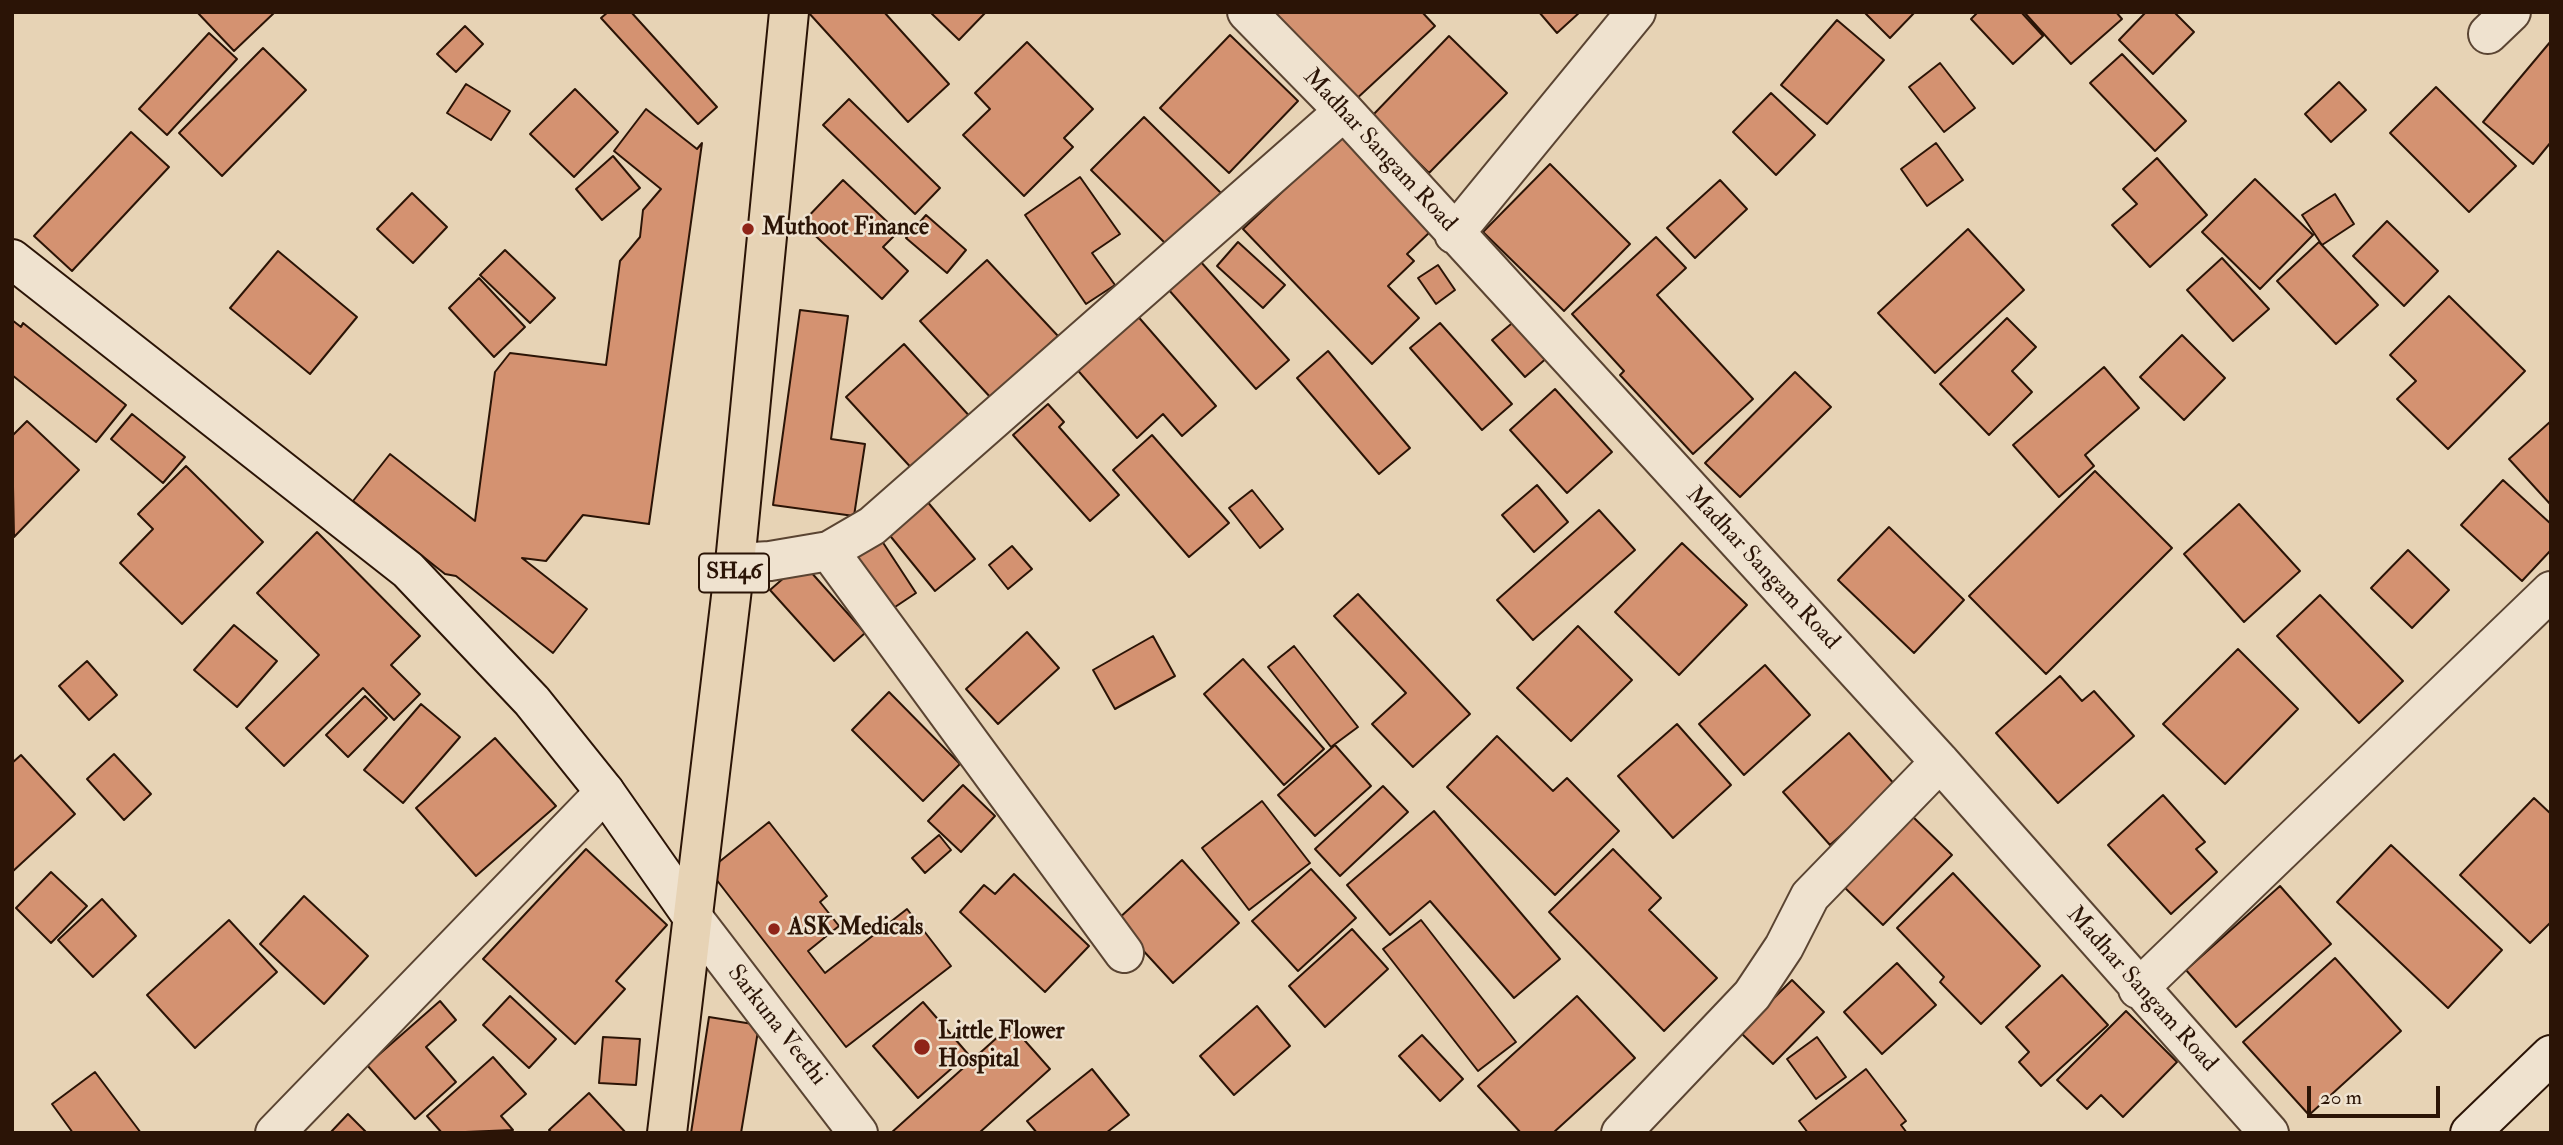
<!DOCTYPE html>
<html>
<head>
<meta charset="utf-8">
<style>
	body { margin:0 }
	#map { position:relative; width:2563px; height:1145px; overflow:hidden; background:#e7d3b5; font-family:"IM FELL Double Pica",serif }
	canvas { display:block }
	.frame { position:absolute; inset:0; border:14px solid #2b1406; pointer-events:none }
	.scale { position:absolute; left:2307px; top:1086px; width:133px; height:32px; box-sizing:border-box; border:4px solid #2b1406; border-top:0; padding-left:9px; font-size:21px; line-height:24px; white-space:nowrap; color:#2b1406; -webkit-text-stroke:5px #efe2cf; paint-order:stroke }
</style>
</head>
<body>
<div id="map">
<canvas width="2563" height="1145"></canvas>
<div class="frame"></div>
<div class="scale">20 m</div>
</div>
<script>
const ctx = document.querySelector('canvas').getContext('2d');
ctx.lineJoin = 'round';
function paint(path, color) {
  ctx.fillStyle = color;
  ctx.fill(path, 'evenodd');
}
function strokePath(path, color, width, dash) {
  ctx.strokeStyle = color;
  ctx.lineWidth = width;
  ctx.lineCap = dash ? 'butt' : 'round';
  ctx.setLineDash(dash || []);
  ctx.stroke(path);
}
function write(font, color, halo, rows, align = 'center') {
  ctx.font = font + ' "IM FELL Double Pica",serif';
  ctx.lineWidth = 5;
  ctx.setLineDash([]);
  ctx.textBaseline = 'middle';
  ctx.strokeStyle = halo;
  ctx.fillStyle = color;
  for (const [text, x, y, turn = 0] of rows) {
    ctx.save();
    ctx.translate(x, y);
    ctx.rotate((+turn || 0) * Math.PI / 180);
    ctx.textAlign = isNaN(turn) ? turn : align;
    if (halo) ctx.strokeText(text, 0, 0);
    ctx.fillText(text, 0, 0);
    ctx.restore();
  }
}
const building = new Path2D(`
	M 197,12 L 275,12 L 234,51 Z
	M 608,12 L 631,12 L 717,107 L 698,124 L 601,18 Z
	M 808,12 L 884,12 L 949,84 L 908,122 Z
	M 930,12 L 986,12 L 959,40 Z
	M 1270,12 L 1422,12 L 1435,26 L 1353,102 Z
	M 1539,12 L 1580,12 L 1557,33 Z
	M 1864,12 L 1915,12 L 1890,38 Z
	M 1978,12 L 2021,12 L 2043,36 L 2013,64 L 1971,19 Z
	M 2024,12 L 2116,12 L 2122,19 L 2071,64 Z
	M 2146,12 L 2174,12 L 2194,32 L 2153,74 L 2119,40 Z
	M 1837,20 L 1884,60 L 1827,124 L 1781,85 Z
	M 465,26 L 483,44 L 456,72 L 437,54 Z
	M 209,33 L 237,59 L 167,135 L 139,109 Z
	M 1230,35 L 1298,101 L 1229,173 L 1160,108 Z
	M 1449,36 L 1507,93 L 1429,173 L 1372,116 Z
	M 2551,41 L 2551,142 L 2533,164 L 2483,122 Z
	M 1027,42 L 1093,109 L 1064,138 L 1073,147 L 1024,196 L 963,135 L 990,109 L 975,93 Z
	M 263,48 L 306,90 L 222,176 L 179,133 Z
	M 2122,54 L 2186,121 L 2155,151 L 2090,83 Z
	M 1940,63 L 1975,108 L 1944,132 L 1909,87 Z
	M 2339,82 L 2366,110 L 2331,142 L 2305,114 Z
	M 466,84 L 510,111 L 491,140 L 447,113 Z
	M 2436,87 L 2516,166 L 2469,212 L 2390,133 Z
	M 575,89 L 618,132 L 574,177 L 530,134 Z
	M 1771,93 L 1815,135 L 1776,175 L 1733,132 Z
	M 849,99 L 940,188 L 915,214 L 823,125 Z
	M 646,109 L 697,149 L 702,143 L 649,524 L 583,515 L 546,561 L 522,558 L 587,609 L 553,653 L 456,576 L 445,574 L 353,501 L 390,454 L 475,521 L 495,372 L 510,353 L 606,365 L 620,261 L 640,237 L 643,210 L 661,189 L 614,151 Z
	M 1144,117 L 1221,193 L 1168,246 L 1091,170 Z
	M 131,132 L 169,167 L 72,271 L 34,236 Z
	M 1341,136 L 1431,231 L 1407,254 L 1414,261 L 1388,286 L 1419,318 L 1372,364 L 1243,229 Z
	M 1936,143 L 1963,180 L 1927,206 L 1901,169 Z
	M 613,156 L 640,188 L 602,220 L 576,189 Z
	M 2157,158 L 2207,215 L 2150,267 L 2112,225 L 2137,204 L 2123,189 Z
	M 1550,164 L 1630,244 L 1564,311 L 1483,232 Z
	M 1080,177 L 1120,234 L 1092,253 L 1115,285 L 1086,304 L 1025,215 Z
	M 2255,179 L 2313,235 L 2260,289 L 2202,232 Z
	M 843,180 L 898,232 L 883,247 L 908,271 L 882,299 L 802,223 Z
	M 1720,180 L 1747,209 L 1695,258 L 1667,228 Z
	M 412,193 L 447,227 L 413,263 L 377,229 Z
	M 2335,194 L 2354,224 L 2322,245 L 2302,215 Z
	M 926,215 L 966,250 L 947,273 L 906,238 Z
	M 2387,221 L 2438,271 L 2404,306 L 2353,256 Z
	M 1968,229 L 2024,290 L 1935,373 L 1878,313 Z
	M 1656,237 L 1686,268 L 1657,295 L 1753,399 L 1693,454 L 1620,375 L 1624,371 L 1572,314 Z
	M 1238,242 L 1285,285 L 1263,308 L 1217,266 Z
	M 2319,242 L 2378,305 L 2336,344 L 2277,281 Z
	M 505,250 L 555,298 L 530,323 L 480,275 Z
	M 278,251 L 357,317 L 310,374 L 230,308 Z
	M 2222,258 L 2269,309 L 2233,341 L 2187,290 Z
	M 987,260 L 1058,336 L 991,398 L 920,321 Z
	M 1200,261 L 1289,360 L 1256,389 L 1168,289 Z
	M 1438,265 L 1455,290 L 1436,304 L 1418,278 Z
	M 479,278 L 525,327 L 494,357 L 449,308 Z
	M 2449,296 L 2525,371 L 2448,449 L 2397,399 L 2416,381 L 2390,355 Z
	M 800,310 L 848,316 L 831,439 L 865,444 L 854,516 L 773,505 Z
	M 1135,313 L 1216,406 L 1182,436 L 1163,414 L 1137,438 L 1074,366 Z
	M 2007,318 L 2036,347 L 2012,371 L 2032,392 L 1989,435 L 1940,384 Z
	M 1517,319 L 1549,356 L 1525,377 L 1492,340 Z
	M 12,320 L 21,327 L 23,323 L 126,405 L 96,442 L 12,375 Z
	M 1440,323 L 1512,404 L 1482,430 L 1410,348 Z
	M 2182,335 L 2225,378 L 2184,420 L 2140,377 Z
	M 904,344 L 973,420 L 916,473 L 846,397 Z
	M 1328,351 L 1410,448 L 1379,474 L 1297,378 Z
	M 2104,367 L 2139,408 L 2085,455 L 2094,466 L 2059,497 L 2013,445 Z
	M 1795,372 L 1831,407 L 1740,497 L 1705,463 Z
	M 1555,389 L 1612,452 L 1567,493 L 1510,430 Z
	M 1048,404 L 1064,422 L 1059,427 L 1119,495 L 1090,521 L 1013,435 Z
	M 132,414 L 185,457 L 163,483 L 111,439 Z
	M 27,421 L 79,470 L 14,537 L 12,436 Z
	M 2551,421 L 2551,505 L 2509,459 Z
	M 1152,435 L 1229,523 L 1189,557 L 1113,470 Z
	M 186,466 L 263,542 L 182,624 L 120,563 L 153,529 L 138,514 Z
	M 2095,471 L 2172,548 L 2046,674 L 1969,596 Z
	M 2503,480 L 2551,524 L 2551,550 L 2522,581 L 2461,525 Z
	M 1537,485 L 1568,522 L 1534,552 L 1502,515 Z
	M 1252,490 L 1283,529 L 1260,548 L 1229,508 Z
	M 926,500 L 975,559 L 935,591 L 887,532 Z
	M 2239,504 L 2300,571 L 2244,622 L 2184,554 Z
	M 1599,510 L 1635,550 L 1533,640 L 1497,600 Z
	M 1889,527 L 1964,600 L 1914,653 L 1838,580 Z
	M 317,532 L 420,636 L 391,665 L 420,694 L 394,720 L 363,688 L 284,766 L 246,728 L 319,655 L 257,593 Z
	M 878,535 L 916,593 L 886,613 L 849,554 Z
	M 1682,543 L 1747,605 L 1679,675 L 1615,612 Z
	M 1012,546 L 1032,569 L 1008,589 L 989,565 Z
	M 2408,550 L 2449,590 L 2412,628 L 2371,588 Z
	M 802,562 L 865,633 L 834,661 L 770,590 Z
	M 1358,594 L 1470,714 L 1413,767 L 1372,724 L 1406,693 L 1334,616 Z
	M 2320,595 L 2403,681 L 2359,723 L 2277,636 Z
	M 234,625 L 277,661 L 237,707 L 194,670 Z
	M 1578,626 L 1632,680 L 1571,741 L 1517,688 Z
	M 1027,632 L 1059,668 L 998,724 L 966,689 Z
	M 1153,636 L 1175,676 L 1115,709 L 1093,670 Z
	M 1294,646 L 1358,727 L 1331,747 L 1268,667 Z
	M 2238,649 L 2298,709 L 2225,784 L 2163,724 Z
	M 1243,659 L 1324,749 L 1284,785 L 1204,694 Z
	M 87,661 L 117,695 L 89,720 L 59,686 Z
	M 1765,665 L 1810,715 L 1744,775 L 1699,724 Z
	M 2060,676 L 2082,701 L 2094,691 L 2134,736 L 2058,803 L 1996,733 Z
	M 889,692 L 960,764 L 923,801 L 852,730 Z
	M 365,696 L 387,718 L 348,757 L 326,735 Z
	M 421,704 L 460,737 L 403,803 L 364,770 Z
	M 1677,724 L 1731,785 L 1673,838 L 1618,776 Z
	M 1849,733 L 1896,786 L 1830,845 L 1783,792 Z
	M 1497,736 L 1553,791 L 1567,778 L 1619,831 L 1555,895 L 1447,787 Z
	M 495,738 L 556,806 L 476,876 L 416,808 Z
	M 1335,745 L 1371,786 L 1315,836 L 1278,795 Z
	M 114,754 L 151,794 L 124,820 L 87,779 Z
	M 21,755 L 75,814 L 12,872 L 12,763 Z
	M 963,785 L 995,816 L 961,852 L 928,821 Z
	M 1383,786 L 1408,812 L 1340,876 L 1315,849 Z
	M 2163,795 L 2205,842 L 2196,849 L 2217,872 L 2171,914 L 2108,845 Z
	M 2534,798 L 2551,814 L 2551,922 L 2530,943 L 2460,875 Z
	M 1262,801 L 1310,863 L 1249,910 L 1202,848 Z
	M 1434,811 L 1560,959 L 1514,998 L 1430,901 L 1390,935 L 1347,885 Z
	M 1909,813 L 1952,855 L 1883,925 L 1840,883 Z
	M 769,822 L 827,896 L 820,902 L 839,926 L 808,951 L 825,973 L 907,909 L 951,966 L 846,1047 L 709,870 Z
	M 939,835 L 951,850 L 925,873 L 912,858 Z
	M 2391,845 L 2502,950 L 2448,1008 L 2337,902 Z
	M 586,849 L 667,925 L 616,981 L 625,989 L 575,1044 L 483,959 Z
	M 1613,849 L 1661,898 L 1649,910 L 1717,978 L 1664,1031 L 1549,912 Z
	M 1182,860 L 1239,923 L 1173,983 L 1116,921 Z
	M 1311,869 L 1356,918 L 1298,971 L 1252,921 Z
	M 51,872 L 87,906 L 51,943 L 16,908 Z
	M 1953,873 L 2040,966 L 1981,1024 L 1940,982 L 1944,977 L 1897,928 Z
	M 1014,874 L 1089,946 L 1045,992 L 960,912 L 984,885 L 995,894 Z
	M 2280,886 L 2331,944 L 2236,1027 L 2186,970 Z
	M 304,896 L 368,956 L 324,1004 L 260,944 Z
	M 102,899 L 136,936 L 93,977 L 58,940 Z
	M 229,920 L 277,972 L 195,1048 L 147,995 Z
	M 1421,920 L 1516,1042 L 1478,1071 L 1383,949 Z
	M 1352,929 L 1388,969 L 1325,1027 L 1289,986 Z
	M 2335,958 L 2401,1031 L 2309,1115 L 2243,1042 Z
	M 1897,963 L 1936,1005 L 1882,1054 L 1844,1012 Z
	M 2062,975 L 2108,1025 L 2041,1086 L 2019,1062 L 2029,1052 L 2006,1027 Z
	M 1792,980 L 1824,1012 L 1773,1064 L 1740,1032 Z
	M 510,996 L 556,1039 L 529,1068 L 483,1025 Z
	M 1577,996 L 1635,1058 L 1553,1133 L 1521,1133 L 1478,1086 Z
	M 440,1001 L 456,1020 L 426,1047 L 456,1082 L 415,1119 L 367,1065 Z
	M 923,1002 L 968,1054 L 918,1098 L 873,1046 Z
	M 1257,1006 L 1290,1046 L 1234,1095 L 1200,1056 Z
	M 2126,1011 L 2177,1062 L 2123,1117 L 2101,1095 L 2087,1109 L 2057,1080 Z
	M 709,1017 L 759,1025 L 741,1133 L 691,1133 Z
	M 1011,1025 L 1050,1069 L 979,1133 L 891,1133 Z
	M 1422,1035 L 1463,1079 L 1440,1101 L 1399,1056 Z
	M 603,1037 L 640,1039 L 636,1085 L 599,1083 Z
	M 1817,1037 L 1846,1077 L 1816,1099 L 1787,1059 Z
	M 493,1057 L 526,1094 L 501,1116 L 513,1130 L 442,1133 L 427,1116 Z
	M 1092,1069 L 1129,1115 L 1106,1133 L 1037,1133 L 1027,1121 Z
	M 1866,1069 L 1906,1121 L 1901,1125 L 1907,1133 L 1808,1133 L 1799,1121 Z
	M 95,1072 L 141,1133 L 73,1133 L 52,1104 Z
	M 589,1093 L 626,1133 L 552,1133 L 549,1130 Z
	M 348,1114 L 367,1133 L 330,1133 Z`);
paint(building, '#d49271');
strokePath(building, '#2b1406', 2);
const street = new Path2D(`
	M 1247,12 L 1344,111 L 1940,762 L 2269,1133
	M 2488,34 L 2511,12
	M 1454,234 L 1636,12
	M 829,551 L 1124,953
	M 735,563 L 770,561 L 829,551 L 872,526 L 1344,111
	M 694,919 L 858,1133
	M 2138,989 L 2551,591
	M 275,1133 L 605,792
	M 1621,1133 L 1752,995 L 1784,947 L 1810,896 L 1940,762`);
const secondary = new Path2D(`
	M 12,259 L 408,570 L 532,701 L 605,792 L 694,919
	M 2470,1133 L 2551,1055`);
const primary = new Path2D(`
	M 667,1133 L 735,563 L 789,12`);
strokePath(street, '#5a4432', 42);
strokePath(secondary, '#2b1406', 42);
strokePath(primary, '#2b1406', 42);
strokePath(street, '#efe2cf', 38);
strokePath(secondary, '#efe2cf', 38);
strokePath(primary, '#e7d3b5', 38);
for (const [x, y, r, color] of [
	[748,229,7,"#8f2418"],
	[774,929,7,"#8f2418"],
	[922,1047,9,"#8f2418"]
]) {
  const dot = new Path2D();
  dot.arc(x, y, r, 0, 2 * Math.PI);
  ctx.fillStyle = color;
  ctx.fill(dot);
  strokePath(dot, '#efe2cf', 2.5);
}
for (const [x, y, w] of [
	[734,573,70]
]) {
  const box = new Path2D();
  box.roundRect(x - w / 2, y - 19.5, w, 39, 5);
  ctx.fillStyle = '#efe2cf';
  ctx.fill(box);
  strokePath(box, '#2b1406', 2);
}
write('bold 23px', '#2b1406', null, [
	["SH46",734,573]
]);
write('24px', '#2b1406', '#efe2cf', [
	["Madhar Sangam Road",1379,151,47],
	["Madhar Sangam Road",1762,569,47],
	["Madhar Sangam Road",2141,990,48],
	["Sarkuna Veethi",776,1026,52]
]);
write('bold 24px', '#2b1406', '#efe2cf', [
	["Muthoot Finance",762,229],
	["ASK Medicals",788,929],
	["Little Flower",938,1033],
	["Hospital",938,1061]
], 'left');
</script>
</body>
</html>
